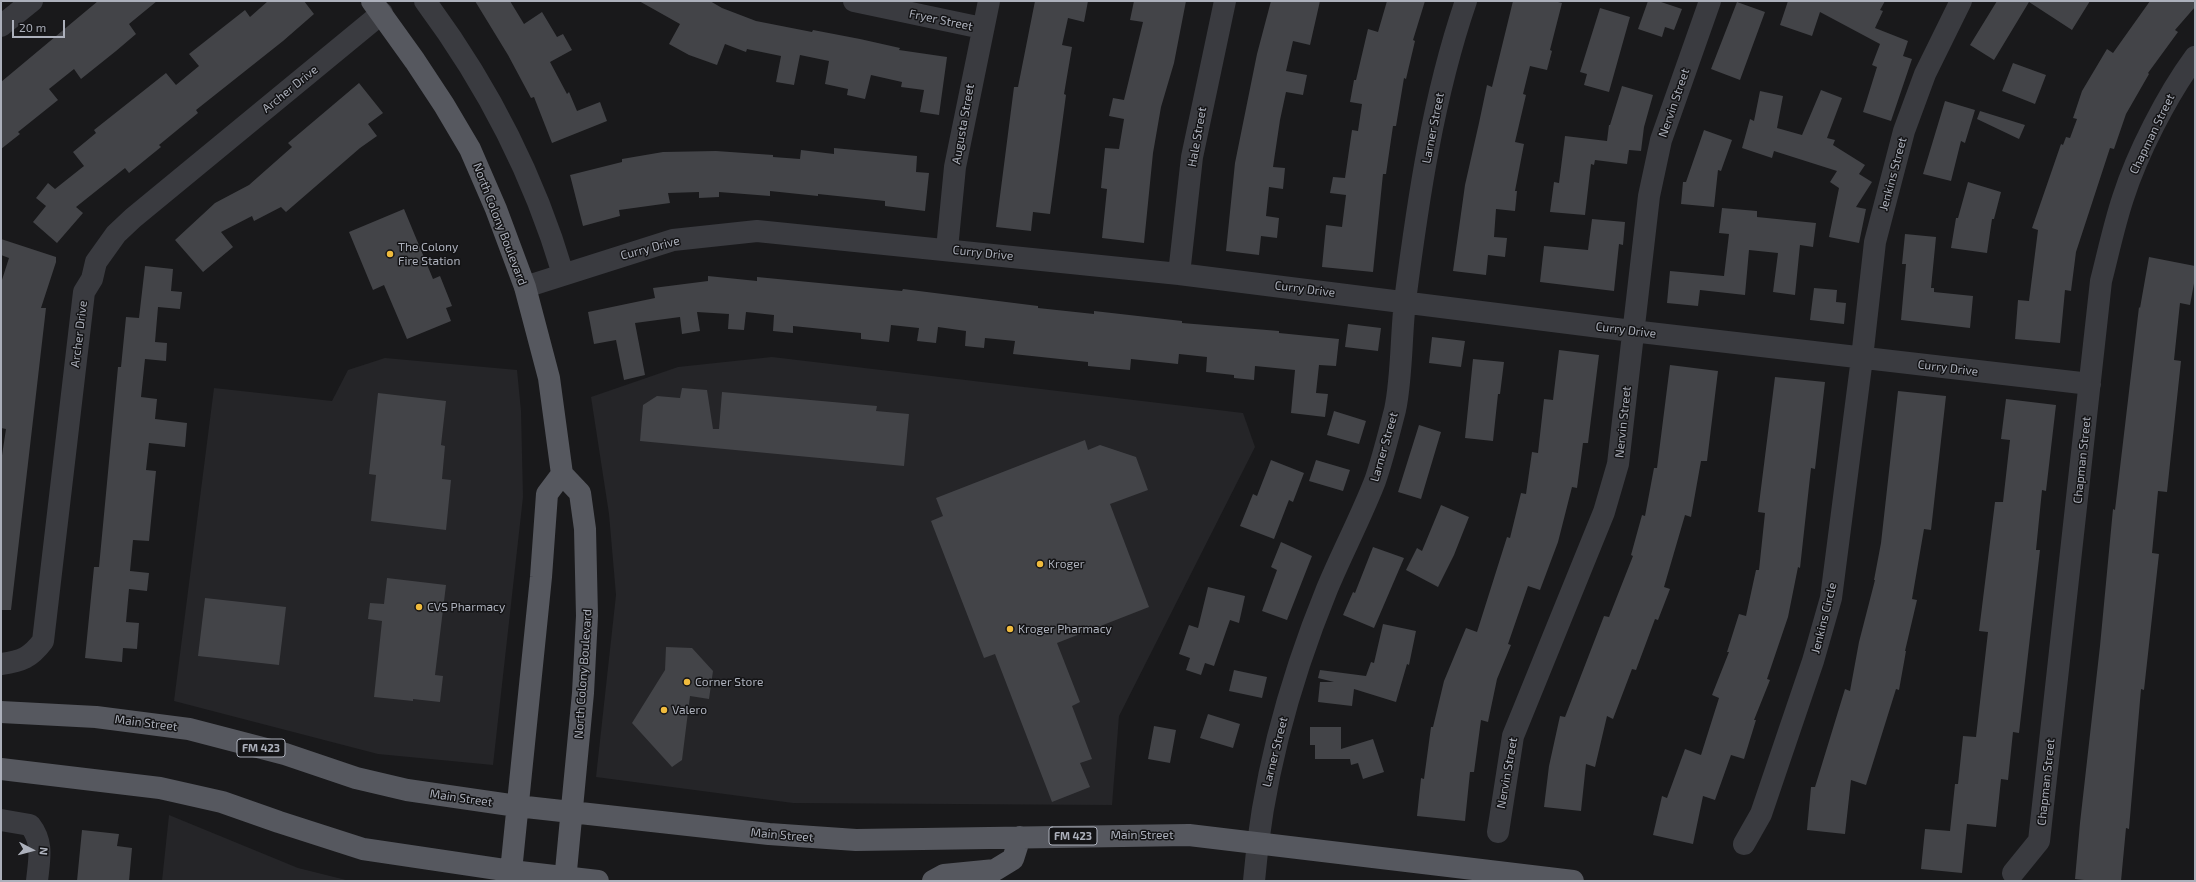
<!DOCTYPE html>
<html>
<head>
<meta charset="utf-8">
<style>
	body { margin:0 }
	#map { position:relative; width:2196px; height:882px; overflow:hidden; background:#19191b; font-family:"Exo 2",sans-serif }
	canvas { display:block }
	.frame { position:absolute; inset:0; border:2px solid #acb0bb; pointer-events:none }
	.north { position:absolute; left:12px; top:830px; width:40px; height:40px; -webkit-text-stroke:3px #141416; paint-order:stroke; rotate:96deg; font-size:11px; font-weight:700; line-height:16px; text-align:center; color:#acb0bb }
	.north::after { content:''; display:block; margin:auto; width:14px; height:18px; background:#acb0bb; clip-path:polygon(50% 0,100% 100%,50% 72%,0 100%) }
	.scale { position:absolute; left:12px; top:20px; width:53px; height:18px; box-sizing:border-box; border:2px solid #acb0bb; border-top:0; padding-left:5px; font-size:12px; line-height:14px; white-space:nowrap; color:#acb0bb; -webkit-text-stroke:3px #141416; paint-order:stroke }
</style>
</head>
<body>
<div id="map">
<canvas width="2196" height="882"></canvas>
<div class="frame"></div>
<div class="north">N</div>
<div class="scale">20 m</div>
</div>
<script>
const ctx = document.querySelector('canvas').getContext('2d');
ctx.lineJoin = 'round';
function paint(path, color) {
  ctx.fillStyle = color;
  ctx.fill(path, 'evenodd');
}
function strokePath(path, color, width, dash) {
  ctx.strokeStyle = color;
  ctx.lineWidth = width;
  ctx.lineCap = dash ? 'butt' : 'round';
  ctx.setLineDash(dash || []);
  ctx.stroke(path);
}
function write(font, color, halo, rows, align = 'center') {
  ctx.font = font + ' "Exo 2",sans-serif';
  ctx.lineWidth = 3;
  ctx.setLineDash([]);
  ctx.textBaseline = 'middle';
  ctx.strokeStyle = halo;
  ctx.fillStyle = color;
  for (const [text, x, y, turn = 0] of rows) {
    ctx.save();
    ctx.translate(x, y);
    ctx.rotate((+turn || 0) * Math.PI / 180);
    ctx.textAlign = isNaN(turn) ? turn : align;
    if (halo) ctx.strokeText(text, 0, 0);
    ctx.fillText(text, 0, 0);
    ctx.restore();
  }
}
paint(new Path2D(`
	M 772,357 L 1243,413 L 1255,447 L 1119,716 L 1112,805 L 793,803 L 596,777 L 616,595 L 609,514 L 591,397 L 678,367 Z
	M 385,358 L 517,370 L 521,411 L 523,497 L 493,765 L 378,754 L 174,701 L 214,388 L 332,401 L 348,370 Z
	M 169,815 L 298,868 L 350,881 L 162,881 Z`), '#252528');
paint(new Path2D(`
	M 98,1 L 157,1 L 129,24 L 136,34 L 116,51 L 81,79 L 74,69 L 49,89 L 58,100 L 18,132 L 20,134 L 1,149 L 1,82 Z
	M 268,1 L 304,1 L 314,14 L 283,41 L 196,110 L 198,113 L 159,145 L 161,147 L 129,173 L 125,168 L 76,207 L 83,213 L 57,243 L 33,222 L 46,206 L 36,198 L 48,183 L 55,189 L 84,166 L 73,152 L 96,133 L 94,130 L 166,73 L 176,85 L 199,66 L 189,54 L 245,10 L 250,17 Z
	M 475,1 L 510,1 L 524,24 L 542,12 L 557,37 L 563,34 L 572,50 L 550,62 L 567,94 L 569,92 L 577,111 L 600,102 L 607,121 L 552,143 L 534,97 L 531,98 L 508,55 Z
	M 639,1 L 710,1 L 722,8 L 756,21 L 812,32 L 813,30 L 860,39 L 900,48 L 899,50 L 947,57 L 939,115 L 920,112 L 924,90 L 901,87 L 902,82 L 871,75 L 865,99 L 847,95 L 848,89 L 825,84 L 829,61 L 800,55 L 794,85 L 776,82 L 781,56 L 747,49 L 746,52 L 725,44 L 717,65 L 689,55 L 669,44 L 680,24 Z
	M 1035,1 L 1088,1 L 1084,22 L 1068,18 L 1062,45 L 1072,47 L 1064,94 L 1066,95 L 1050,214 L 1033,212 L 1031,231 L 996,227 L 1014,87 L 1018,87 Z
	M 1134,1 L 1186,1 L 1174,63 L 1161,107 L 1153,153 L 1144,243 L 1102,238 L 1107,189 L 1101,188 L 1105,148 L 1119,149 L 1124,119 L 1109,116 L 1113,98 L 1124,100 L 1143,22 L 1130,20 Z
	M 1271,1 L 1320,1 L 1310,45 L 1293,41 L 1286,71 L 1307,75 L 1303,95 L 1286,92 L 1280,120 L 1273,167 L 1285,168 L 1283,189 L 1269,187 L 1266,216 L 1279,218 L 1277,238 L 1261,236 L 1259,255 L 1226,251 L 1235,163 L 1257,54 Z
	M 1387,1 L 1425,1 L 1413,40 L 1415,41 L 1406,79 L 1404,78 L 1396,126 L 1393,126 L 1386,174 L 1383,174 L 1373,272 L 1322,267 L 1326,225 L 1342,227 L 1346,195 L 1330,193 L 1333,177 L 1345,178 L 1352,130 L 1358,131 L 1362,104 L 1350,102 L 1354,80 L 1356,80 L 1368,29 L 1378,32 Z
	M 1513,1 L 1554,1 L 1562,3 L 1550,50 L 1552,51 L 1547,70 L 1530,66 L 1523,94 L 1526,95 L 1515,142 L 1524,144 L 1515,191 L 1517,191 L 1515,211 L 1496,209 L 1494,237 L 1507,238 L 1505,257 L 1488,255 L 1486,275 L 1453,271 L 1465,185 L 1479,123 L 1487,85 L 1492,87 Z
	M 1648,1 L 1658,1 L 1682,9 L 1674,30 L 1665,27 L 1662,37 L 1638,29 Z
	M 1788,1 L 1885,1 L 1880,10 L 1883,11 L 1875,28 L 1908,41 L 1903,56 L 1912,59 L 1891,121 L 1863,112 L 1877,67 L 1872,65 L 1880,44 L 1820,12 L 1812,36 L 1780,25 Z
	M 1997,1 L 2090,1 L 2072,30 L 2029,2 L 1994,60 L 1970,45 Z
	M 2150,1 L 2195,1 L 2195,7 L 2175,30 L 2178,32 L 2148,73 L 2149,74 L 2126,114 L 2114,149 L 2110,148 L 2076,252 L 2071,291 L 2065,290 L 2060,343 L 2015,339 L 2018,300 L 2029,301 L 2038,230 L 2032,228 L 2061,144 L 2063,145 L 2066,137 L 2070,138 L 2077,119 L 2073,118 L 2082,91 L 2107,49 L 2113,53 Z
	M 1737,2 L 1765,12 L 1740,80 L 1711,69 Z
	M 1600,8 L 1630,17 L 1609,92 L 1584,85 L 1587,74 L 1580,72 Z
	M 2013,63 L 2046,75 L 2035,104 L 2002,91 Z
	M 359,83 L 383,113 L 368,124 L 377,136 L 360,148 L 286,212 L 281,207 L 254,221 L 252,216 L 221,232 L 233,247 L 203,272 L 175,240 L 215,203 L 249,185 L 292,147 L 288,143 Z
	M 1622,86 L 1653,95 L 1644,127 L 1641,151 L 1629,150 L 1627,164 L 1595,160 L 1594,165 L 1591,164 L 1585,215 L 1550,212 L 1554,182 L 1559,183 L 1565,136 L 1607,141 L 1609,125 L 1610,125 Z
	M 1821,90 L 1842,98 L 1827,138 L 1835,140 L 1833,145 L 1865,165 L 1859,174 L 1872,182 L 1856,207 L 1866,209 L 1859,243 L 1829,237 L 1839,188 L 1830,182 L 1837,171 L 1774,151 L 1772,158 L 1742,148 L 1750,119 L 1754,121 L 1760,91 L 1783,96 L 1777,128 L 1802,135 Z
	M 1945,101 L 1975,110 L 1965,143 L 1961,141 L 1951,181 L 1923,174 Z
	M 1980,111 L 2025,125 L 2019,139 L 1977,119 Z
	M 1704,130 L 1732,140 L 1721,171 L 1718,170 L 1714,207 L 1681,204 L 1683,182 L 1686,182 Z
	M 834,148 L 917,156 L 916,172 L 929,173 L 925,211 L 885,206 L 885,201 L 818,194 L 818,196 L 770,191 L 770,196 L 719,192 L 719,197 L 699,198 L 699,192 L 668,193 L 670,203 L 619,210 L 620,216 L 583,226 L 570,175 L 622,162 L 622,159 L 663,152 L 716,151 L 773,155 L 773,157 L 800,159 L 801,150 L 834,154 Z
	M 1968,182 L 2001,192 L 1994,219 L 1992,219 L 1987,253 L 1951,248 L 1956,218 L 1958,218 Z
	M 1722,208 L 1757,211 L 1757,217 L 1816,223 L 1813,247 L 1800,245 L 1795,295 L 1773,292 L 1778,253 L 1749,250 L 1745,295 L 1700,290 L 1698,306 L 1667,303 L 1670,271 L 1724,276 L 1729,234 L 1719,233 Z
	M 404,209 L 433,279 L 440,276 L 452,306 L 446,308 L 451,321 L 407,339 L 384,285 L 373,290 L 349,232 Z
	M 1592,219 L 1625,222 L 1623,245 L 1619,244 L 1614,291 L 1540,282 L 1544,246 L 1588,250 Z
	M 1905,234 L 1936,237 L 1931,288 L 1934,288 L 1934,292 L 1973,296 L 1970,328 L 1901,320 L 1906,264 L 1902,264 Z
	M 1,239 L 56,257 L 56,262 L 41,308 L 46,308 L 11,610 L 1,610 L 1,462 L 6,429 L 1,428 L 1,283 L 9,258 L 1,255 Z
	M 2149,257 L 2195,266 L 2195,278 L 2190,305 L 2180,303 L 2174,360 L 2181,361 L 2167,492 L 2158,491 L 2152,553 L 2159,554 L 2144,690 L 2141,689 L 2129,829 L 2126,828 L 2121,881 L 2093,881 L 2075,879 L 2080,823 L 2100,646 L 2113,509 L 2115,510 L 2139,307 L 2140,308 Z
	M 145,266 L 173,269 L 171,291 L 182,292 L 180,309 L 158,307 L 155,342 L 167,343 L 166,361 L 145,359 L 141,397 L 157,399 L 155,419 L 187,423 L 185,447 L 149,443 L 146,470 L 156,471 L 149,541 L 133,540 L 130,571 L 149,573 L 147,591 L 129,589 L 126,622 L 139,623 L 137,649 L 123,648 L 122,662 L 85,658 L 94,567 L 99,567 L 118,367 L 121,367 L 126,317 L 139,318 Z
	M 708,276 L 757,281 L 757,277 L 902,291 L 903,289 L 1038,306 L 1038,308 L 1094,314 L 1094,311 L 1182,321 L 1182,323 L 1279,331 L 1279,333 L 1339,339 L 1336,366 L 1319,365 L 1316,393 L 1328,394 L 1325,417 L 1291,413 L 1295,370 L 1255,366 L 1254,380 L 1234,378 L 1234,375 L 1206,372 L 1207,357 L 1179,354 L 1178,364 L 1131,359 L 1130,370 L 1088,366 L 1088,362 L 1013,354 L 1015,341 L 985,338 L 984,348 L 965,346 L 966,331 L 938,327 L 936,343 L 917,341 L 919,328 L 891,325 L 889,342 L 861,339 L 861,333 L 793,326 L 793,333 L 773,331 L 774,315 L 746,312 L 744,330 L 728,329 L 729,314 L 697,312 L 700,331 L 682,334 L 680,317 L 635,323 L 645,375 L 624,380 L 616,340 L 594,344 L 588,312 L 655,298 L 653,288 L 708,281 Z
	M 1814,288 L 1837,290 L 1836,302 L 1846,303 L 1844,324 L 1810,320 Z
	M 1348,324 L 1381,328 L 1378,351 L 1345,347 Z
	M 1432,337 L 1465,341 L 1461,367 L 1429,363 Z
	M 1559,350 L 1599,355 L 1588,443 L 1583,443 L 1577,488 L 1572,487 L 1558,542 L 1540,590 L 1528,586 L 1508,644 L 1511,645 L 1497,679 L 1488,722 L 1481,720 L 1474,772 L 1470,772 L 1465,821 L 1417,816 L 1421,778 L 1424,779 L 1431,727 L 1433,727 L 1444,681 L 1466,628 L 1477,632 L 1507,537 L 1510,538 L 1521,493 L 1526,494 L 1532,452 L 1538,453 L 1544,399 L 1553,400 Z
	M 1473,359 L 1504,362 L 1500,394 L 1498,394 L 1493,441 L 1465,438 Z
	M 1670,365 L 1718,371 L 1707,461 L 1701,461 L 1691,517 L 1685,515 L 1664,587 L 1670,589 L 1658,620 L 1655,619 L 1636,670 L 1632,669 L 1613,719 L 1607,716 L 1595,767 L 1586,764 L 1581,811 L 1544,807 L 1549,766 L 1560,716 L 1565,717 L 1604,616 L 1609,617 L 1633,556 L 1631,555 L 1642,515 L 1645,516 L 1654,468 L 1657,468 Z
	M 1775,377 L 1825,382 L 1815,469 L 1811,468 L 1800,568 L 1798,567 L 1788,617 L 1767,679 L 1770,680 L 1754,720 L 1756,720 L 1744,759 L 1731,755 L 1715,800 L 1703,796 L 1693,844 L 1653,835 L 1662,796 L 1667,798 L 1685,749 L 1701,755 L 1719,698 L 1712,695 L 1729,652 L 1727,652 L 1739,614 L 1746,616 L 1756,570 L 1759,570 L 1765,513 L 1758,512 Z
	M 682,388 L 707,390 L 713,429 L 719,429 L 722,392 L 877,406 L 876,411 L 909,414 L 904,466 L 640,441 L 643,405 L 657,396 L 680,398 Z
	M 1898,391 L 1946,396 L 1931,530 L 1924,529 L 1912,599 L 1917,600 L 1905,651 L 1906,651 L 1899,690 L 1896,689 L 1866,785 L 1851,780 L 1845,834 L 1807,830 L 1811,787 L 1815,787 L 1845,689 L 1850,691 L 1859,642 L 1875,580 L 1874,580 L 1881,543 Z
	M 378,393 L 446,401 L 441,445 L 445,446 L 442,479 L 451,480 L 446,530 L 371,521 L 376,475 L 369,474 Z
	M 2006,399 L 2056,405 L 2046,491 L 2042,490 L 2036,550 L 2040,550 L 2019,733 L 2013,732 L 2008,780 L 2001,779 L 1996,827 L 1967,824 L 1962,873 L 1921,869 L 1925,829 L 1950,831 L 1955,784 L 1958,784 L 1963,736 L 1976,737 L 1988,632 L 1979,631 L 1995,502 L 2003,502 L 2010,440 L 2001,439 Z
	M 1334,411 L 1366,421 L 1359,444 L 1327,435 Z
	M 1419,425 L 1441,432 L 1421,499 L 1398,492 Z
	M 1085,440 L 1088,450 L 1100,445 L 1136,457 L 1148,490 L 1110,504 L 1149,607 L 1057,643 L 1080,702 L 1072,706 L 1092,759 L 1080,763 L 1090,787 L 1052,802 L 995,654 L 984,658 L 931,521 L 943,516 L 936,498 Z
	M 1271,460 L 1304,473 L 1293,502 L 1289,500 L 1274,539 L 1240,526 L 1253,494 L 1257,496 Z
	M 1316,460 L 1350,470 L 1343,491 L 1309,481 Z
	M 1441,505 L 1469,517 L 1454,555 L 1438,587 L 1406,570 L 1417,548 L 1422,551 Z
	M 1281,542 L 1312,556 L 1287,620 L 1262,611 L 1277,570 L 1271,567 Z
	M 1373,547 L 1404,558 L 1374,628 L 1343,615 L 1353,592 L 1355,593 Z
	M 387,578 L 446,585 L 435,675 L 443,676 L 440,702 L 413,699 L 413,701 L 374,697 L 382,621 L 368,619 L 370,603 L 384,604 Z
	M 1208,587 L 1245,596 L 1239,623 L 1230,620 L 1214,666 L 1205,663 L 1201,675 L 1186,670 L 1190,658 L 1179,654 L 1189,625 L 1198,628 Z
	M 205,598 L 286,607 L 279,665 L 198,656 Z
	M 1383,624 L 1416,631 L 1409,665 L 1407,664 L 1396,702 L 1354,689 L 1352,706 L 1318,702 L 1320,682 L 1334,682 L 1318,678 L 1320,670 L 1366,676 L 1371,662 L 1374,663 Z
	M 666,647 L 692,648 L 713,671 L 709,699 L 690,696 L 682,760 L 672,767 L 632,723 L 665,670 Z
	M 1234,670 L 1267,677 L 1262,698 L 1229,691 Z
	M 1208,714 L 1240,724 L 1233,748 L 1200,738 Z
	M 1154,726 L 1176,730 L 1170,763 L 1148,759 Z
	M 1310,727 L 1341,727 L 1341,749 L 1373,739 L 1384,772 L 1363,779 L 1358,763 L 1351,765 L 1350,759 L 1315,759 L 1315,745 L 1310,745 Z
	M 82,830 L 119,834 L 117,846 L 132,848 L 129,881 L 77,881 Z`), '#434448');
strokePath(new Path2D(`
	M 425,1 C 486,83 534,176 563,274
	M 854,1 L 982,28
	M 1,26 L 32,1
	M 947,249 L 955,167 L 989,1
	M 1179,274 L 1192,157 L 1225,1
	M 525,287 L 673,240 L 757,231 L 1179,274 L 1632,331 L 2090,384
	M 1,664 C 22,661 30,658 43,641 L 84,292 L 92,279 L 96,262 L 116,234 L 133,218 L 382,13
	M 1,820 L 30,825 C 44,843 39,860 37,881
	M 1498,832 L 1513,736 L 1604,512 L 1618,464 L 1649,196 L 1661,140 L 1710,1
	M 1744,844 L 1761,814 L 1813,661 L 1831,598 L 1862,358 L 1875,242 L 1904,131 L 1925,74 L 1961,1
	M 2013,873 L 2039,841 L 2101,281 C 2108,254 2114,225 2123,198 C 2137,154 2167,95 2195,57
	M 1254,881 C 1262,781 1289,682 1327,589 C 1342,553 1361,517 1375,481 C 1383,458 1389,433 1395,410 C 1402,378 1401,335 1405,301 C 1418,200 1433,97 1466,1`), '#3a3b40', 22);
strokePath(new Path2D(`
	M 372,1 L 415,61 L 444,105 L 470,149 L 496,209 L 525,287 L 549,378 L 562,474 L 580,493 L 585,529 L 587,616 L 583,693 L 565,881
	M 1,712 L 96,717 L 189,729 L 285,754 L 356,778 L 407,790 L 517,806 L 769,834 L 856,840 L 1189,835 L 1573,881
	M 1,769 L 160,788 L 222,802 L 279,822 L 363,849 L 511,871 L 598,881
	M 510,881 L 541,577 L 547,494 L 562,474
	M 933,881 L 944,875 L 995,870 L 1013,859 L 1020,837`), '#56585f', 22);
for (const [x, y, r, color] of [
	[390,254,4,"#f0bb3d"],
	[1040,564,4,"#f0bb3d"],
	[419,607,4,"#f0bb3d"],
	[1010,629,4,"#f0bb3d"],
	[687,682,4,"#f0bb3d"],
	[664,710,4,"#f0bb3d"]
]) {
  const dot = new Path2D();
  dot.arc(x, y, r, 0, 2 * Math.PI);
  ctx.fillStyle = color;
  ctx.fill(dot);
  strokePath(dot, '#141416', 1.5);
}
for (const [x, y, w] of [
	[261,748,48],
	[1073,836,48]
]) {
  const box = new Path2D();
  box.roundRect(x - w / 2, y - 9, w, 18, 3);
  ctx.fillStyle = '#141416';
  ctx.fill(box);
  strokePath(box, '#acb0bb', 1);
}
write('bold 11px', '#acb0bb', null, [
	["FM 423",261,748],
	["FM 423",1073,836]
]);
write('12px', '#acb0bb', '#141416', [
	["Fryer Street",941,20,12],
	["Archer Drive",290,89,-39],
	["Nervin Street",1674,103,-71],
	["Augusta Street",963,124,-80],
	["Larner Street",1433,128,-79],
	["Chapman Street",2152,134,-64],
	["Hale Street",1197,137,-80],
	["Jenkins Street",1893,174,-75],
	["North Colony Boulevard",500,224,69],
	["Curry Drive",650,248,-15],
	["Curry Drive",983,253,6],
	["Curry Drive",1305,289,7],
	["Curry Drive",1626,330,7],
	["Archer Drive",79,334,-83],
	["Curry Drive",1948,368,7],
	["Nervin Street",1623,422,-84],
	["Larner Street",1384,447,-74],
	["Chapman Street",2082,460,-84],
	["Jenkins Circle",1824,618,-76],
	["North Colony Boulevard",583,674,-86],
	["Main Street",146,723,7],
	["Larner Street",1275,752,-76],
	["Nervin Street",1507,773,-80],
	["Chapman Street",2046,782,-84],
	["Main Street",461,798,8],
	["Main Street",782,835,5],
	["Main Street",1142,835]
]);
write('12px', '#acb0bb', '#141416', [
	["The Colony",398,247],
	["Fire Station",398,261],
	["Kroger",1048,564],
	["CVS Pharmacy",427,607],
	["Kroger Pharmacy",1018,629],
	["Corner Store",695,682],
	["Valero",672,710]
], 'left');
</script>
</body>
</html>
